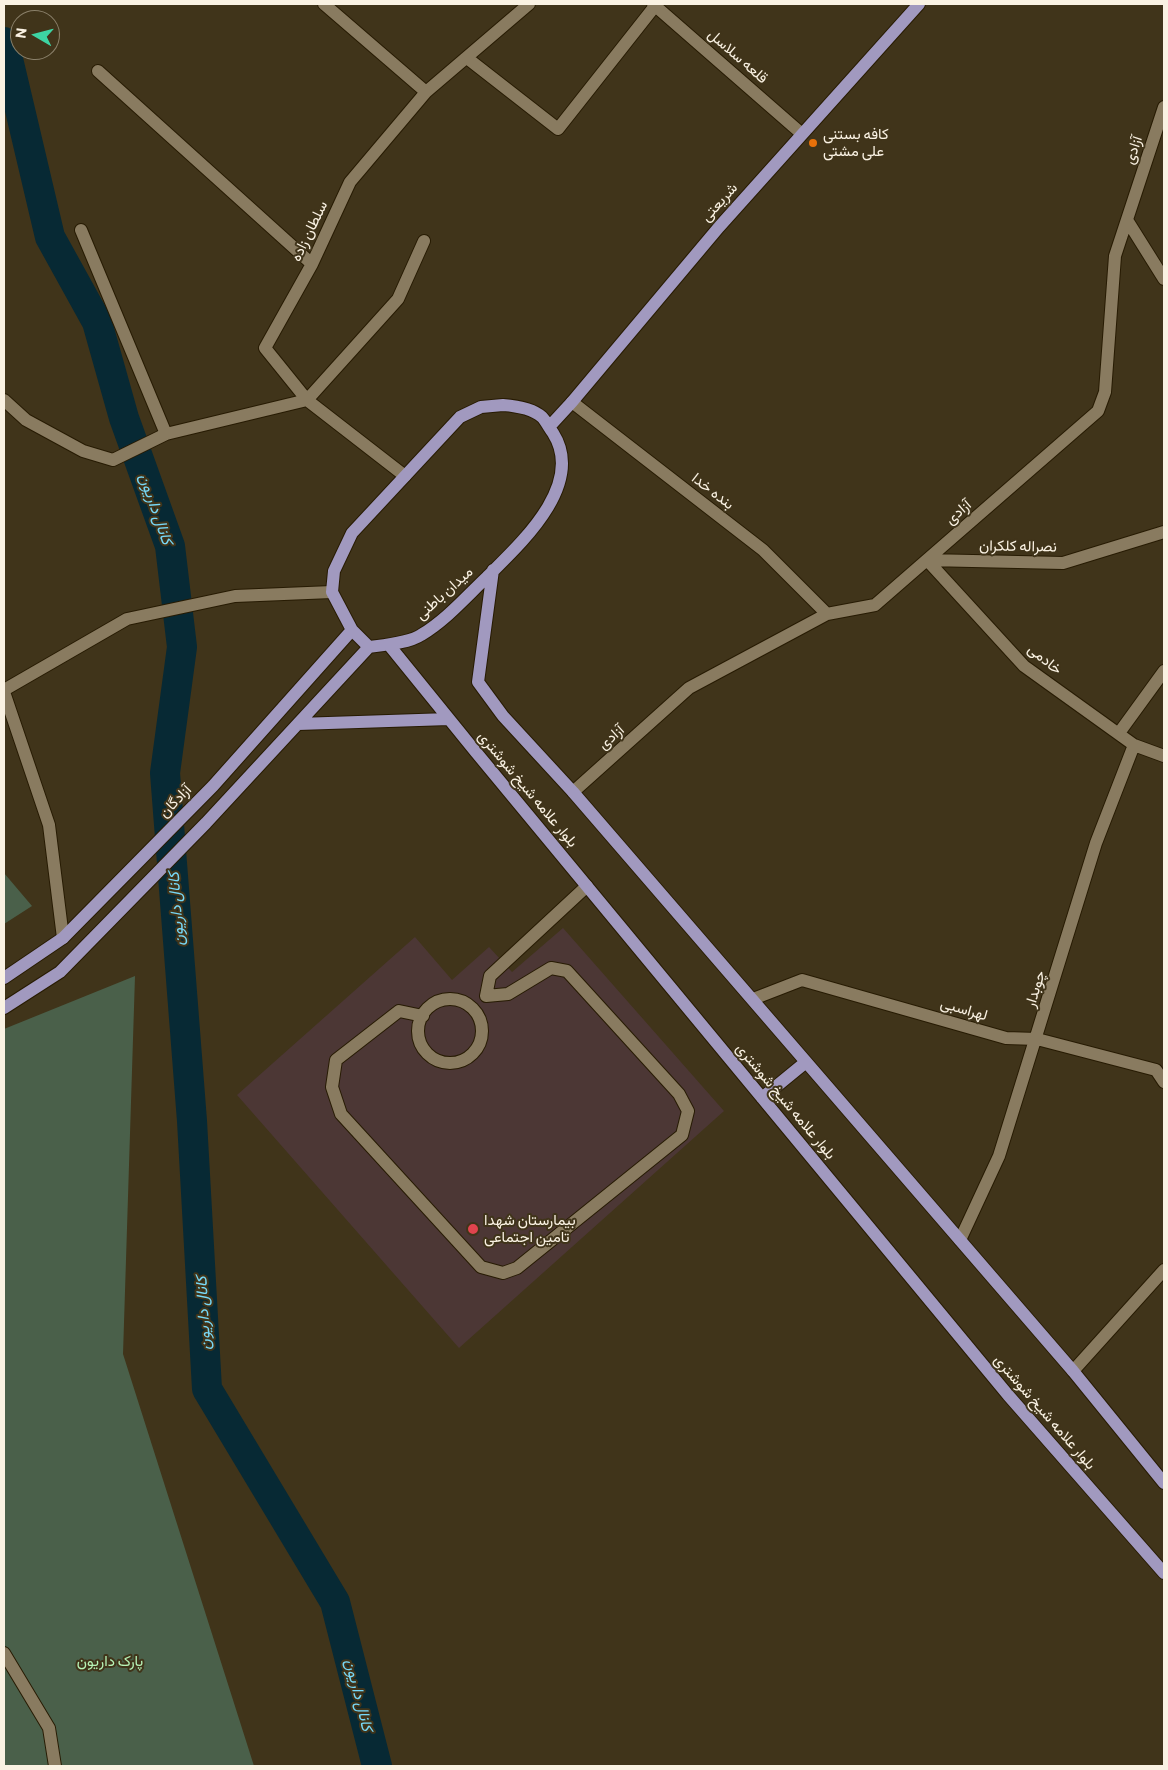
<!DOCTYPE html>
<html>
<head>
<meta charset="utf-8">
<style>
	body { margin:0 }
	#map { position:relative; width:1168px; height:1770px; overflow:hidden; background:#40341a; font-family:Commissioner,sans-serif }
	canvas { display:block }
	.frame { position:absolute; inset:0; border:5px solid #faf2e3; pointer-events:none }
	.north { position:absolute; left:10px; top:10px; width:50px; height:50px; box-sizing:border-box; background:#40341a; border:1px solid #8a806a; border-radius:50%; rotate:278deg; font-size:14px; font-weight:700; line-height:20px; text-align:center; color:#faf2e3 }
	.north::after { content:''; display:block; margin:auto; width:18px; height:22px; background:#3dd4a3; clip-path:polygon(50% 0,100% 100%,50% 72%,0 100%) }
</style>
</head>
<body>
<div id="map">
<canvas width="1168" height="1770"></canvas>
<div class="frame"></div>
<div class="north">N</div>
</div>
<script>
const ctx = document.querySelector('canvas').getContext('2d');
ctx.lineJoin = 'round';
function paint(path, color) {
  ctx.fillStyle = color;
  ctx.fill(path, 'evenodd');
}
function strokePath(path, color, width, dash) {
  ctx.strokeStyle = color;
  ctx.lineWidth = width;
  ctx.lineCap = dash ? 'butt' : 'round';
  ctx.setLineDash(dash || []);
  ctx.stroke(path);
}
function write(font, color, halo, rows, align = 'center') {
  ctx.font = font + ' Commissioner,Vazirmatn,sans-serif';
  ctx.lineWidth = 4;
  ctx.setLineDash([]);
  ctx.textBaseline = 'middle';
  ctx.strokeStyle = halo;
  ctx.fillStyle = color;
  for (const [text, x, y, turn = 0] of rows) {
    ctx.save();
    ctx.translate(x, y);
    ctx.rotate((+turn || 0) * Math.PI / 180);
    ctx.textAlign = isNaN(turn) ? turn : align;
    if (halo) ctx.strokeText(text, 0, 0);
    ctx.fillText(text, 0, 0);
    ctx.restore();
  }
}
paint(new Path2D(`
	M 563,928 L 724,1111 L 459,1348 L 237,1095 L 415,937 L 452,980 L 489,947 L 512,972 Z`), '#4c3735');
paint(new Path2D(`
	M 4,873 L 32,906 L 4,924 Z
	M 135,976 L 123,1354 L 254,1766 L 4,1766 L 4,1029 Z`), '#4a604a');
strokePath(new Path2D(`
	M 4,42 L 50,237 L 97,322 L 124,418 L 170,546 L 182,647 L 165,773 L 192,1121 L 207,1389 L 335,1602 L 377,1766`), '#072934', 30);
const minor = new Path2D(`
	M 324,4 L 426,92
	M 653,4 L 802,134
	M 467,58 L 558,129 L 655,6
	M 98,71 L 312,264
	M 1127,220 L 1164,279
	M 81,230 L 166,434
	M 4,400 L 26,420 L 83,451 L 113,460 L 166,434 L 307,400 L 398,299 L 424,241
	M 572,402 L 763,550 L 827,614
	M 405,476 L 307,400 L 265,348 L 312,264 L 350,182 L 426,92 L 529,4
	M 927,560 L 1024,666 L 1134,745 L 1164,756
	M 927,560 L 1063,563 L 1164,532
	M 4,690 L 127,619 L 235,596 L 332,592
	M 4,692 L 49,825 L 63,938
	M 1119,733 L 1164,671
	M 573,792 L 689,688 L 827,614 L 875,605 L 1098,411 L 1105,392 L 1115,256 L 1164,107
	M 753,999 L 802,980 L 1006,1038 L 1037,1039 L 1156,1070 L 1164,1082
	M418 1031a32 32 0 1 1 64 0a32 32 0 1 1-64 0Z
	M 423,1016 L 399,1011 L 336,1060 L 332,1087 L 341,1114 L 481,1267 L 503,1273 L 517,1268 L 682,1135 L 688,1111 L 679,1094 L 567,971 L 551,968 L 508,994 L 486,996 L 490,976 L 587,886
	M 960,1240 L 999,1156 L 1096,843 L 1134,745
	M 1073,1371 L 1164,1270
	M 4,1653 L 49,1728 L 55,1766`);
const major = new Path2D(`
	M 503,405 C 516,406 532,408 542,417 C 546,421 549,428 553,433 C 586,485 520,544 487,577 C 466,597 446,620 421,635 C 409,643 384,645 369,647 L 352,630 L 332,592 L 334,571 L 352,533 L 460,417 L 481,407 Z
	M 549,427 L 572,402 L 719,227 L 919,4
	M 493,570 L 478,682 L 503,716 L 573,792 L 1073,1371 L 1164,1483
	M 389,645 L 475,751 L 1008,1395 L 1164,1573
	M 298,724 L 449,719
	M 4,978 L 63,938 L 213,786 L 352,630
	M 4,1008 L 60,972 L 206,823 L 369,647
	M 762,1098 L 806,1062`);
strokePath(minor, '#271b03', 14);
strokePath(major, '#271b03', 14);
strokePath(minor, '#897b60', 12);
strokePath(major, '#a199bf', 12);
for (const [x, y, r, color] of [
	[813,143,5,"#e8710a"],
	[473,1229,6,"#e0444e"]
]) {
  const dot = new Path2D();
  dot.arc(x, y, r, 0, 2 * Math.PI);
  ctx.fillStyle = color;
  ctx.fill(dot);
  strokePath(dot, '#40341a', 2);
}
write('15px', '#faf2e3', '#40341a', [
	["قلعه سلاسل",738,56,41],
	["آزادی",1133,150,-72],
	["شریعتی",719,202,-48],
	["سلطان زاده",309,231,-64],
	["بنده خدا",713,491,38],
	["آزادی",958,512,-41],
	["نصراله کلکران",1018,546,1],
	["میدان باطنی",444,593,-42],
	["خادمی",1045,659,39],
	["آزادی",611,737,-42],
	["بلوار علامه شیخ شوشتری",528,789,50],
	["آزادگان",175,801,-46],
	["چوبدار",1035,989,-73],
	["لهراسبی",964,1009,16],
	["بلوار علامه شیخ شوشتری",786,1101,50],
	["بلوار علامه شیخ شوشتری",1045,1412,49]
]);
write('15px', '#faf2e3', '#40341a', [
	["کافه بستنی",823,134],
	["علی مشتی",823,151],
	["بیمارستان شهدا",484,1220],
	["تامین اجتماعی",484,1237]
], 'left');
write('15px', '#b7f3b7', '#40341a', [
	["پارک داریون",110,1661]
]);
write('italic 16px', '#77d8f7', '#40341a', [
	["کانال داریون",156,509,71],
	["کانال داریون",176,909,-94],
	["کانال داریون",203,1313,-93],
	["کانال داریون",359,1695,76]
]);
</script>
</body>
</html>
